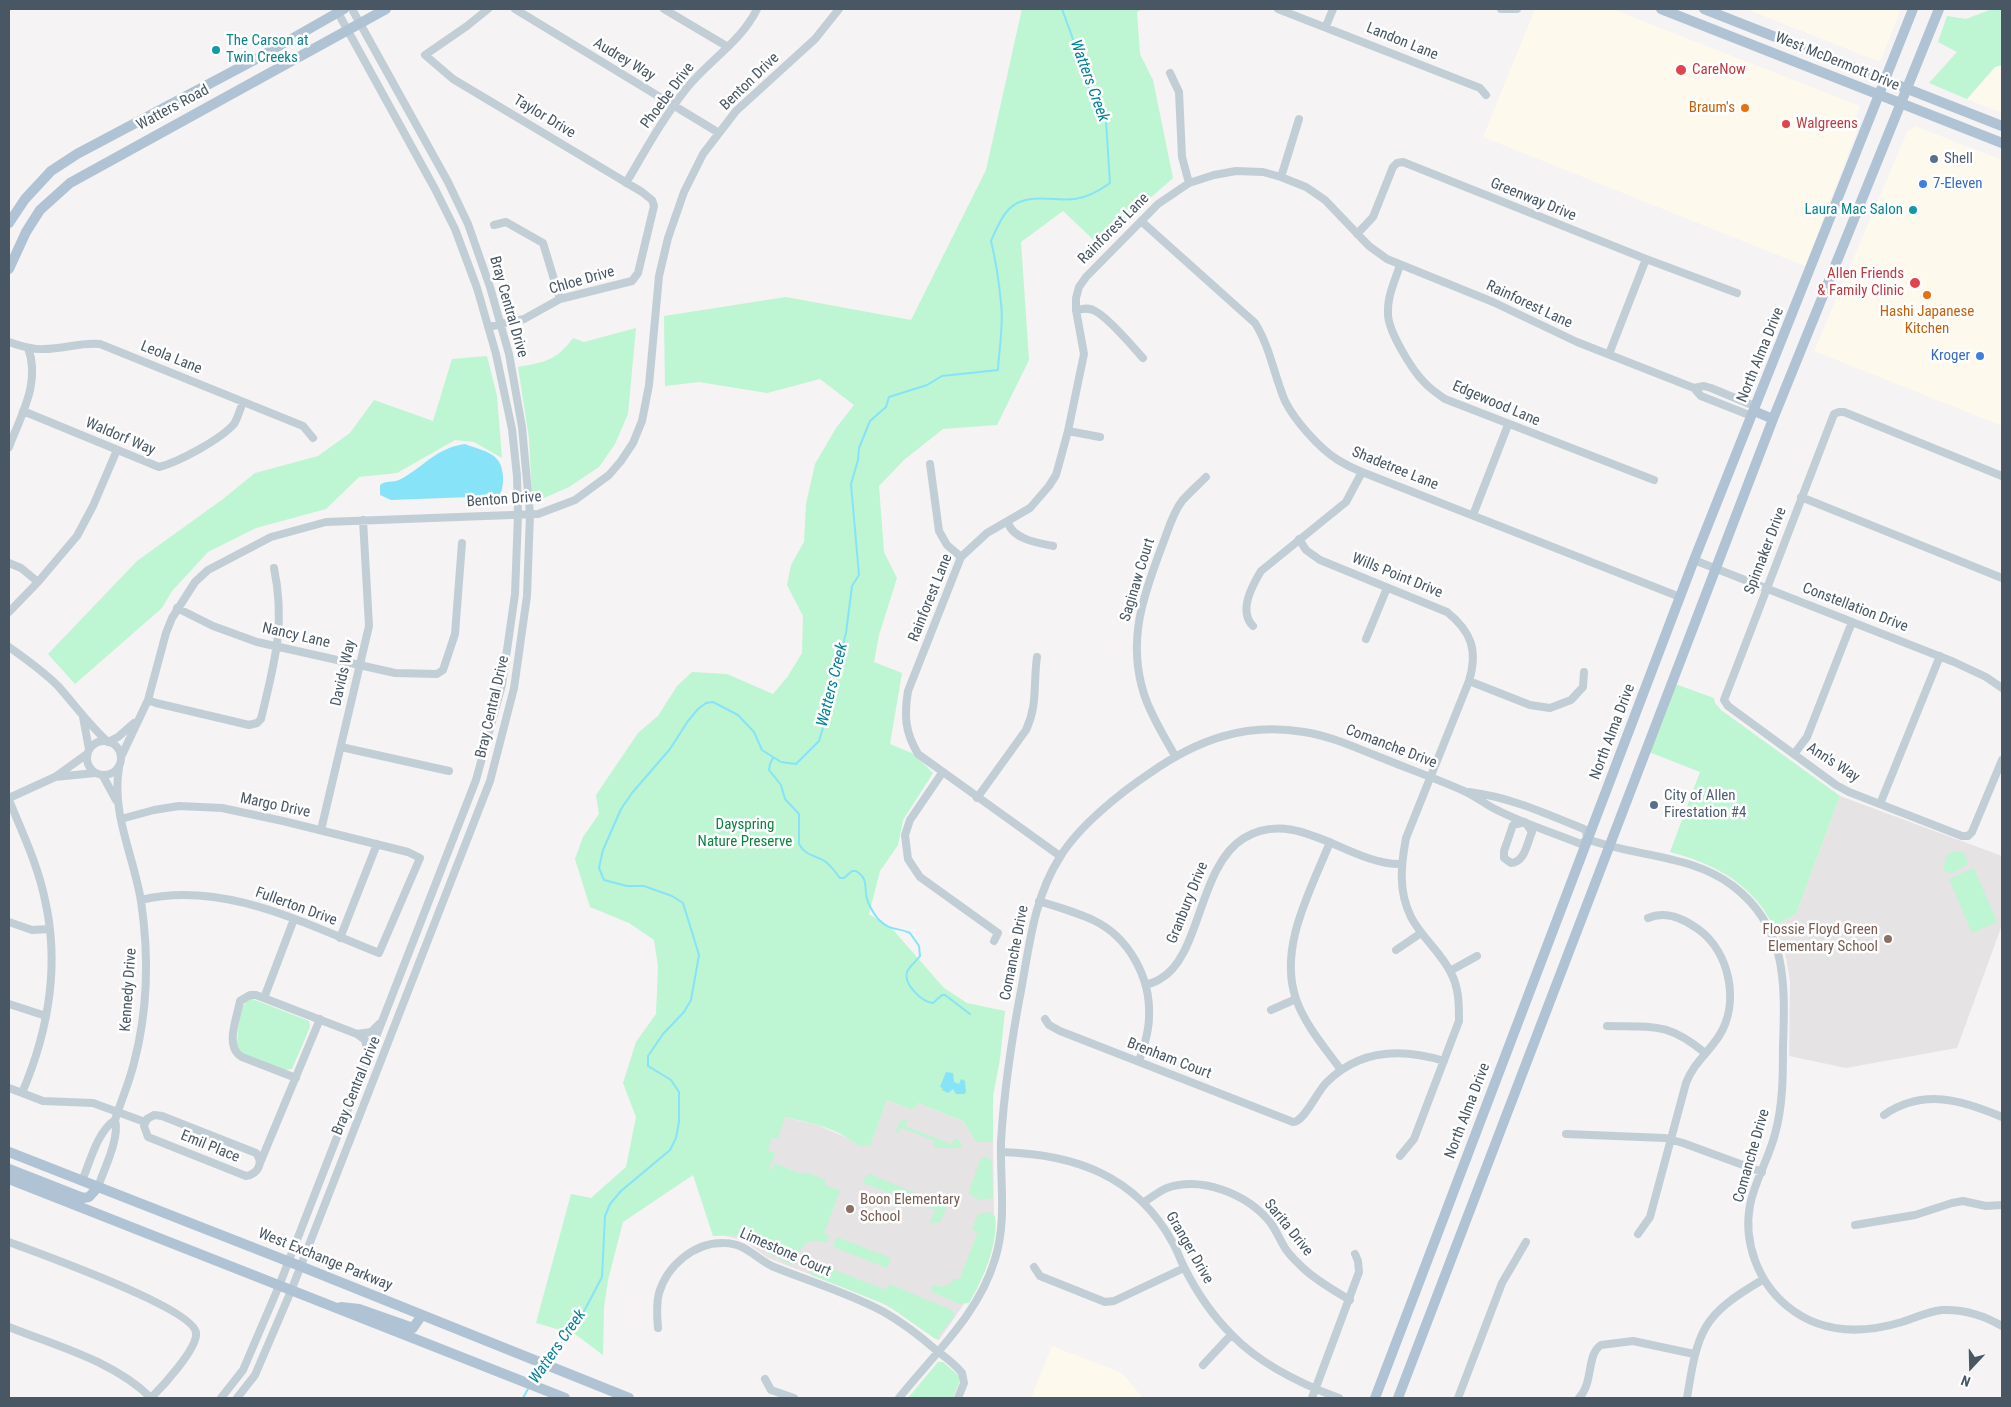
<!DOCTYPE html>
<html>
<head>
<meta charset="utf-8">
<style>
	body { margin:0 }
	#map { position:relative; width:2011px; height:1407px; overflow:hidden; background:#f5f3f3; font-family:"Roboto Condensed",sans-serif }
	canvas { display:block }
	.frame { position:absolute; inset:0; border:10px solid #485763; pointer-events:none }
	.north { position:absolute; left:1946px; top:1342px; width:50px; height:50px; -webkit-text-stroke:4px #fff; paint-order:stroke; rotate:201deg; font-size:14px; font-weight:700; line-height:20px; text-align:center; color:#485763 }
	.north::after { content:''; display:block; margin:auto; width:18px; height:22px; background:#485763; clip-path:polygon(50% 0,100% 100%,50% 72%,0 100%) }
</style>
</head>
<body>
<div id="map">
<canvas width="2011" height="1407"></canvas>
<div class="frame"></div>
<div class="north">N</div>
</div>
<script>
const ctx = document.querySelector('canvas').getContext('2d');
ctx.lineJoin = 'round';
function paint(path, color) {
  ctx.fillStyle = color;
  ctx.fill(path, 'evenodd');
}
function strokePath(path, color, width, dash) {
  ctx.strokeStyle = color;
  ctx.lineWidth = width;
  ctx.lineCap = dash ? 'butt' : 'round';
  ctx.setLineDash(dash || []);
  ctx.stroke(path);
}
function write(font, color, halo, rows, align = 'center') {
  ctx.font = font + ' "Roboto Condensed",sans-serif';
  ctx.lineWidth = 5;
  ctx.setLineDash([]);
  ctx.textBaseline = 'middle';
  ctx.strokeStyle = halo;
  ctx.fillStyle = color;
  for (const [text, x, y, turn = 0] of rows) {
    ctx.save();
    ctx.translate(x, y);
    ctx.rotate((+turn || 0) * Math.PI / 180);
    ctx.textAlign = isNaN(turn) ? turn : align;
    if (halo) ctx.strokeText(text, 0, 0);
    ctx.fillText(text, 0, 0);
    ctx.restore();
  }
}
paint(new Path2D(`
	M 1535,9 L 1612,9 L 1860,106 L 1852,129 L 1857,131 L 1805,266 L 1483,137 Z
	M 1746,9 L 1901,9 L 1880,62 Z
	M 2002,65 L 2002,113 L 1967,99 L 1995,67 Z
	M 1915,126 L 2002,160 L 2002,426 L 1814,351 L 1907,132 Z
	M 1052,1346 L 1122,1373 L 1143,1398 L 1031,1398 Z`), '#fef9ed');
paint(new Path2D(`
	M 1840,796 L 2002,856 L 2002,925 L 1957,1048 L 1846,1068 L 1789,1056 L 1790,981 L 1785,952 L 1774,926 L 1796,914 Z
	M 718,1087 L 785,1117 L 817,1125 L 850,1139 L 858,1146 L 870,1145 L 887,1100 L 912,1110 L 915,1108 L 918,1103 L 963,1121 L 976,1142 L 993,1142 L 994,1220 L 975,1288 L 939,1340 L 902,1314 L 876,1300 L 768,1258 L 744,1241 L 723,1235 L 713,1236 Z`), '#e6e3e5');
paint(new Path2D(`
	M 1022,9 L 1142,9 L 1137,12 L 1140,54 L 1153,80 L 1173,178 L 1098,244 L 1063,211 L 1021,242 L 1029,360 L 997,425 L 943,429 L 904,460 L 879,486 L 884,552 L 897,578 L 879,635 L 874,662 L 902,673 L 890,744 L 914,754 L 933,773 L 903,820 L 898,845 L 880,871 L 869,914 L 894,931 L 944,988 L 967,1003 L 1005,1011 L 1000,1059 L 993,1096 L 993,1142 L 976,1142 L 963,1121 L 918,1103 L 915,1108 L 912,1110 L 887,1100 L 870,1146 L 858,1146 C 839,1128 810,1123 785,1117 L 778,1139 L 772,1137 L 768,1150 L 775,1153 L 769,1169 L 772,1170 L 774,1163 L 804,1175 L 806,1172 L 826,1180 L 824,1184 L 840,1191 L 824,1233 L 829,1236 L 828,1241 C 823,1243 818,1239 812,1241 C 798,1244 801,1258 791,1265 L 769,1253 L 750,1240 L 737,1235 L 713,1236 L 693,1175 L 623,1222 L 608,1280 L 604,1307 L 603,1355 L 575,1334 L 536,1323 L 571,1194 L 591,1198 L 626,1167 L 636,1117 L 623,1083 L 636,1042 L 656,1014 L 658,966 L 654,940 L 629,923 L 590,907 L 575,859 L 583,837 L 599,814 L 596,795 L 638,733 L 658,716 L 677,686 L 692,672 L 727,674 L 773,694 L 788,676 L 802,653 L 803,616 L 787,585 L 791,565 L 804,542 L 806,504 L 815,464 L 836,428 L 854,405 L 820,379 L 767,393 L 699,382 L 665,386 L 664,316 L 786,297 L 911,320 L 986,170 Z
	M 1992,9 L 2002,9 L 2002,65 L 1995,67 L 1967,99 L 1929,83 L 1957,52 L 1938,42 L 1947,16 L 1966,19 Z
	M 636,328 L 628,414 L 615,444 L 599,467 L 569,487 L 535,502 L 532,496 L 529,438 L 518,367 C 545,362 556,361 573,338 L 584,342 Z
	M 487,356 L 497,396 L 502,458 L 474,442 L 455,440 L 397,473 L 359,477 L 326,509 L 256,528 L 208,552 L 172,591 L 162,608 L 75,684 L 48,654 L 137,561 L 223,499 L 255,473 L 318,456 L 350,433 L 374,400 L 433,421 L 452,359 Z
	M 1675,684 L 1714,698 L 1715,703 L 1721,710 L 1840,796 L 1796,914 L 1774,926 C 1769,919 1766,912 1761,906 C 1738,876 1705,861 1670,852 L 1700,772 L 1649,752 Z
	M 1955,851 L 1965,853 L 1968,864 L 1953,873 L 1946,872 L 1943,869 L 1947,855 Z
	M 1974,868 L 1997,922 L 1972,933 L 1949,879 Z
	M 250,998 L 309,1021 L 310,1027 L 292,1069 L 285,1070 L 242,1053 L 238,1049 L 237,1044 C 239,1030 237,1006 250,998 Z
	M 902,1119 L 907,1120 L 905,1126 L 952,1144 L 955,1138 L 959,1140 L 962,1145 L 961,1148 L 935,1148 L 933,1147 L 935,1141 L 901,1128 L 898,1133 L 895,1132 Z
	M 988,1157 L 992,1162 L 993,1198 L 981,1200 L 973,1197 L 972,1194 L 968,1194 L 980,1160 L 981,1158 Z
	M 870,1174 L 915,1193 L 914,1202 L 863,1183 L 866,1176 Z
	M 925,1194 L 943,1201 L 946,1208 L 940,1222 L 930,1223 L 935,1210 L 921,1204 Z
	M 989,1212 L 995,1216 C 999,1242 983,1280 969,1303 L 960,1304 L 932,1292 L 931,1288 L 933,1285 L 942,1287 L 951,1283 L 954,1278 L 959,1280 L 978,1232 L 972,1229 L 978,1214 Z
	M 837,1237 L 891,1258 L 887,1268 L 833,1247 Z
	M 818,1259 L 817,1263 L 886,1290 L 889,1284 L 952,1310 L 954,1317 L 938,1336 L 939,1340 L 934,1338 L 887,1305 L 811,1275 L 809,1269 L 813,1260 Z
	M 938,1362 L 943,1362 L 959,1376 L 959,1383 L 953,1398 L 908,1398 Z`), '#bef5d2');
paint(new Path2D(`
	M 465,444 C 485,452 502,452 503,477 C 503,484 503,491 498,496 L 391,500 L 380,495 L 380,485 C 386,480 393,483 399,480 C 423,468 435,448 465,444 Z
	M 946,1072 L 953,1073 L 954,1082 L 959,1084 L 961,1079 L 965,1081 L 966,1092 L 964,1094 L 956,1094 L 953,1089 L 948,1093 L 942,1090 L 943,1088 L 940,1087 Z`), '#87e3f7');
strokePath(new Path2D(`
	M 773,758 L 770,764 L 769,770 L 781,785 L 785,799 L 799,814 L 799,844 C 805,856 816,855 826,862 C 832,867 835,872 840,878 L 844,878 L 852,871 L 856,871 C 870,879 863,890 868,902 C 870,907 875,915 878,919 C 891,932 898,927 910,933 L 919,946 L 920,956 C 916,962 910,965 907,972 C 903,984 922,1002 933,1003 L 942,995 L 945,995 L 970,1014
	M 547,1361 L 580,1319 L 602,1277 L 605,1216 L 610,1204 L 621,1191 L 670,1150 L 676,1138 L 679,1122 L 679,1092 L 671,1080 L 648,1066 L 648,1056 L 663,1034 L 684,1012 L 691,1000 L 699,955 L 683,903 L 672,896 L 644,886 L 627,886 L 604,880 L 599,868 L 603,850 L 621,809 L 632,793 L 670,749 L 688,721 L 698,709 L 706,703 L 713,702 L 738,715 L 754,732 L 762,750 L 781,762 L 796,764 L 819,741 L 825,721 L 828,698 L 846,633 L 852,586 L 859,575 L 851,484 L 858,460 L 859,448 L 870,421 L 886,407 L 889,397 L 927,385 L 942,376 L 998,370 C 999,348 1004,324 1001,303 C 999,282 996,261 991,241 C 996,230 1000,219 1008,210 C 1026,191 1054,202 1075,199 C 1089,197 1099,191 1110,183 L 1106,121 L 1089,88 L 1087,70 L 1074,42 L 1062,9
	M 533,1381 L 543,1366
	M 523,1398 L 529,1387`), '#87e3f7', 2);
strokePath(new Path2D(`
	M 488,9 L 467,26 L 425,55 L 453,79 L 642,192 L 652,200 L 654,206 L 638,273 L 632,281 L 560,299 L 524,319 L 488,327
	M 515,9 L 719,133
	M 664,9 L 728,47
	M 1278,9 L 1480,88 L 1486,95
	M 1501,9 L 1517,9
	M 1326,26 L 1333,9
	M 1170,73 L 1179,92 L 1182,157 L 1189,183
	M 1281,177 L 1299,119
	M 626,183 C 645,151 663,118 686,89 C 708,61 741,42 757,9
	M 1141,221 L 1255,323 C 1270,347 1274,375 1285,401 C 1295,421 1320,449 1338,460 C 1346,465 1354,469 1362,472 L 1680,597
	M 494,225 L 506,222 L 543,243 L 560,299
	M 1357,234 L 1373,217 L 1393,167 L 1397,163 L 1403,162 L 1646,259 L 1737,293
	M 1400,265 C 1395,281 1387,296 1388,314 C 1388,331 1412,370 1424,382 C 1430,389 1438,394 1445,399 L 1654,480
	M 1076,310 C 1083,309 1089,307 1095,311 C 1109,318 1132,346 1143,358
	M 9,342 C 20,346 32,350 44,349 C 64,349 81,342 100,344 L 303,426 L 313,438
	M 1609,354 L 1646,259
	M 23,411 L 159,467 C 179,462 221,439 234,424 C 238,418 240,409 243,402
	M 1068,431 L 1100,437
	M 9,447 C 21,415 41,382 28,348
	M 930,464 L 939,531 L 947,545 L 961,557
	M 2002,476 L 1844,412 L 1839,412 L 1834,414 L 1724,700 L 1728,706 L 1836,785 L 1849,792 L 1962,836 L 1968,836 L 1972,832 L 2002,760
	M 1801,497 L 2002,578
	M 1473,515 L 1508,425
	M 1008,522 C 1012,539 1038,543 1053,546
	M 1299,539 L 1306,550 L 1320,560 L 1447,612 C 1472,632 1478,651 1469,681 L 1406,838 C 1401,865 1398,891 1411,917 C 1421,937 1441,952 1451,973 C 1459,988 1459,1004 1459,1021 L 1414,1139 L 1400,1156
	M 1694,560 L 1954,662 L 1986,677 L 2002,688
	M 9,563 L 21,568 L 38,582
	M 177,608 L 213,626 L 257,642 L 395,673 L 437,674 L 443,670 L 455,634 L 462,543
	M 9,612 L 38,582 L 77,536 L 93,506 L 117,450
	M 1253,626 C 1238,611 1252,586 1261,571 L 1346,502 L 1362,472
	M 1366,639 L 1387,588
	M 9,647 C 26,659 43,671 58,686 C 75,705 89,725 108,742
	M 1469,681 L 1530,705 L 1550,708 L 1571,700 L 1583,687 L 1584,672
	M 148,700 L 156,703 L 249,725 L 257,723 L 261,719 C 274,664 286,626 274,568
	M 83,717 L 89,749
	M87 758a17 17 0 1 1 34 0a17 17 0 1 1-34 0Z
	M 108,742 L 118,737 L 134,723
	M 341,747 L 449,771
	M 1794,754 L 1807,737 L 1852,622
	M 1175,756 C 1164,736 1151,716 1144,694 C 1127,641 1143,596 1162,546 C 1168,531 1172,514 1182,501 C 1189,493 1198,485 1206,477
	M 121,757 L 148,700 L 166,633 L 172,618 L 195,582 L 208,570 L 271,537 L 326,522 L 538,514 L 575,500 L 609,475 L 621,461 L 633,443 L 642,421 L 649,385 L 659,276 L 668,238 L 684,192 L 703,154 L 736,111 L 815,39 L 839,9
	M 942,773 L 910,820 L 905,835 L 908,859 L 920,877 L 998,933 L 994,941
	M 103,776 L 116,800
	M 55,777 L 95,773
	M 1469,792 C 1510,797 1547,814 1586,830 L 1587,839
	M 9,798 L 55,777 L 87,754
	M 977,798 L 1026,730 C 1038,704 1033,685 1037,657
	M 9,800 C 22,832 38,865 45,900 C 60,966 48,1032 22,1093
	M 1880,804 L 1940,656
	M 121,819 L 154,810 L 179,806 L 222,808 L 283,821 L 408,852 L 420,858 L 379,953 C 305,924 223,880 141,900
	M 1525,822 L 1532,832 C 1527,843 1525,862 1511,863 L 1504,858 L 1504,851 L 1513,825 Z
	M 321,830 L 369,626 L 363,520
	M 1587,839 C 1635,857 1691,854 1733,886 C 1788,928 1785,985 1783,1046 C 1783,1076 1783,1105 1775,1134 C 1769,1158 1755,1180 1750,1205 C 1743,1242 1758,1282 1787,1306 C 1821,1334 1862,1334 1902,1322 C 1915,1318 1929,1311 1942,1310 C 1963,1309 1985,1316 2002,1326
	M 1330,842 C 1311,890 1278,947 1296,999 C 1305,1025 1325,1048 1341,1070
	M 1060,856 L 918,754 C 905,732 904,716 908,691 L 961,557 L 987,533 L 1030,508 L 1049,486 L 1056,475 L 1068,431 L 1084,354 L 1076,310 L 1076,298 L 1079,287 L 1086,277 L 1158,204 L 1189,183 L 1214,175 L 1236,171 L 1263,172 L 1281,177 L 1306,187 L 1325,200 L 1369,246 L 1387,259 L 1493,302 L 1577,342 L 1694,388 L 1701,396 L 1749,415 L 1754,411 L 1752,405 L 1711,388 L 1704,386 L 1694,388
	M 1039,901 C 1057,907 1076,912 1093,920 C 1129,937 1151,978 1149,1017 C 1149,1032 1144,1047 1139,1061
	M 9,922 L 32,930 L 50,929
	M 340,938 L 377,844
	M 1396,950 L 1421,933
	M 1450,971 L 1477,956
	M 1146,985 C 1151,983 1156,982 1160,979 C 1201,957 1198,866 1244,838 C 1297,806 1349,865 1401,864
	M 264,998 L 294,919
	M 9,1004 L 46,1016
	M 1271,1010 L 1296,999
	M 1045,1019 L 1049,1025 L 1060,1031 L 1293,1122 C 1304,1122 1317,1092 1326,1083 C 1359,1049 1402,1048 1444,1061
	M 1607,1026 C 1653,1027 1668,1022 1705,1053
	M 357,1034 L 371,1032 L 379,1024
	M 296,1078 L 242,1057 C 224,1047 237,1018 240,1001 L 250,995 L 256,995 L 357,1034 L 365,1040 L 368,1053
	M 9,1088 L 43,1101 L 93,1103 L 145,1122
	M 154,1115 L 162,1116 L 256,1153 C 264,1163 258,1174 246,1176 L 148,1137 L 144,1126 L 147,1119 Z
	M 1884,1115 C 1923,1088 1962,1100 2002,1117
	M 1566,1134 L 1665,1138 L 1683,1143 L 1762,1172
	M 1001,1152 C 1074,1154 1136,1175 1173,1243 C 1177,1250 1180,1259 1184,1267 C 1196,1291 1213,1316 1232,1335 C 1261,1365 1301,1384 1339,1398
	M 260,1163 L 320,1019
	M 82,1181 C 90,1162 97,1132 115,1120
	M 98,1187 C 104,1169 120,1138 115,1120 C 121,1101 129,1083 134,1063 C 148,1010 149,955 141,901 C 134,857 111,813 119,768
	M 1144,1202 C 1151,1198 1159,1191 1167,1188 C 1202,1176 1247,1194 1270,1222 C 1276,1230 1280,1240 1285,1248 C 1289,1255 1297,1262 1303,1268 C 1317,1281 1333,1290 1350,1300
	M 1855,1225 L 1915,1215 L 1952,1203 L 1963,1201 L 1986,1206 L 2002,1205
	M 1638,1234 L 1650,1217 L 1686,1083 C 1693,1064 1708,1053 1719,1036 C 1740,1003 1730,952 1698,929 C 1683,918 1666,910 1648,918
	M 9,1242 C 37,1253 194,1308 196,1333 C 198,1348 162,1387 151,1398
	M 1034,1267 L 1040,1276 L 1105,1302 L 1114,1301 L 1184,1268
	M 9,1327 C 56,1346 114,1361 151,1398
	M 658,1328 C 657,1317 656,1304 659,1293 C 667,1266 694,1242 724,1243 C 746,1243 756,1259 774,1267 C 811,1282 849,1293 884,1312 C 903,1323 920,1336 936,1350 C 945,1357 955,1364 962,1373 L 964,1383 L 958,1398
	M 1203,1365 L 1231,1335
	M 765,1379 L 771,1390 L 794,1398
	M 221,1398 L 243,1370 L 279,1286 L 476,780 L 502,685 L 515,594 L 518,515 L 517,476 L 512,429 L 496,354 L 477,288 L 455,229 L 435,189 L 336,9
	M 237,1398 L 255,1375 L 291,1291 L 490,781 L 514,688 L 527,596 L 530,514 L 522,427 L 509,354 L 490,287 L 468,224 L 448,182 L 352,9
	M 899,1398 C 934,1354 979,1314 995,1259 C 1007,1221 1000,1182 1001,1142 C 1004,1089 1012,1037 1022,985 C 1030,941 1035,896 1060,857 C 1079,826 1120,793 1150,773 C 1197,740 1245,722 1304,732 C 1331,736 1356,748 1382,758 C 1409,769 1437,779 1464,791 C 1476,796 1487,806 1499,811 C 1525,824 1554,833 1581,844 L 1587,839
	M 1312,1398 L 1359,1272 L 1358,1261 L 1355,1254
	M 1458,1398 L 1502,1283 L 1526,1242
	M 1579,1398 C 1594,1382 1586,1355 1601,1345 L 1633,1341 L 1694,1354
	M 1687,1398 C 1698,1329 1702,1315 1764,1279`), '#c2ced5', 8);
strokePath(new Path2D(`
	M 1661,9 L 2002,143
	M 1704,9 L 2002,126
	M 9,223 L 25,199 L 51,171 L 77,154 L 258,58 L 344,9
	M 9,269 L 26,232 L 40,210 L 70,183 L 386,9
	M 1754,411 L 1773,419
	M 9,1152 L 300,1266 L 629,1398
	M 9,1169 L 83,1198 L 89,1197 L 98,1187
	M 9,1179 L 565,1398
	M 341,1307 L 359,1309 L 413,1328 L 422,1315
	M 1375,1398 L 1694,560 L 1913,9
	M 1398,1398 L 1773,419 L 1939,9`), '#b0c3d4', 10);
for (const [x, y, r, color] of [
	[216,50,5,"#0f9aa8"],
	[1681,70,6,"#e0444e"],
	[1745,108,5,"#e8710a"],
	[1786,124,5,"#e0444e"],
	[1934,159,5,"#5c6f8a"],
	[1923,184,5,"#3f7fe0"],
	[1913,210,5,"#0f9aa8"],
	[1915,283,6,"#e0444e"],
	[1927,295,5,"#e8710a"],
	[1980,356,5,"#3f7fe0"],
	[1654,805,5,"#5c6f8a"],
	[1888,939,5,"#8d6e63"],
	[850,1209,5,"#8d6e63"]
]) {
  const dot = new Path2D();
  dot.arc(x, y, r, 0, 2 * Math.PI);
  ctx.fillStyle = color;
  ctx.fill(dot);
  strokePath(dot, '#fff', 2);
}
write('15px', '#0d838f', '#fff', [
	["The Carson at",226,41],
	["Twin Creeks",226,58],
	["Laura Mac Salon",1903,210,"right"]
], 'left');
write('15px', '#485763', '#fff', [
	["Landon Lane",1402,42,22],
	["Audrey Way",624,60,31],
	["West McDermott Drive",1837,62,22],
	["Benton Drive",750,82,-44],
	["Phoebe Drive",668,96,-53],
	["Watters Road",173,108,-28],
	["Taylor Drive",544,117,31],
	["Greenway Drive",1533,200,22],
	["Rainforest Lane",1114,229,-45],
	["Chloe Drive",582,281,-16],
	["Rainforest Lane",1529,305,25],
	["Bray Central Drive",508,307,74],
	["North Alma Drive",1761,355,-68],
	["Leola Lane",171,358,22],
	["Edgewood Lane",1496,404,23],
	["Waldorf Way",120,437,23],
	["Shadetree Lane",1395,469,22],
	["Benton Drive",504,500,-4],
	["Spinnaker Drive",1766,551,-69],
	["Wills Point Drive",1397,576,22],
	["Saginaw Court",1138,580,-73],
	["Rainforest Lane",931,598,-68],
	["Constellation Drive",1855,608,21],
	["Nancy Lane",296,636,13],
	["Davids Way",344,673,-77],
	["Bray Central Drive",493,707,-77],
	["North Alma Drive",1613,732,-69],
	["Comanche Drive",1391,747,21],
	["Ann's Way",1833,763,33],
	["Margo Drive",275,806,12],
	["Granbury Drive",1188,903,-68],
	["Fullerton Drive",296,907,20],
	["Comanche Drive",1015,953,-79],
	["Kennedy Drive",129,990,-86],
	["Brenham Court",1169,1059,21],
	["Bray Central Drive",357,1086,-68],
	["North Alma Drive",1468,1111,-69],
	["Emil Place",210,1147,22],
	["Comanche Drive",1752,1156,-74],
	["Sarita Drive",1288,1228,51],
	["Granger Drive",1189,1248,60],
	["Limestone Court",785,1253,24],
	["West Exchange Parkway",325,1260,22]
]);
write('15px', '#be3a42', '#fff', [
	["CareNow",1692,70],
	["Walgreens",1796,124],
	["Allen Friends",1904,274,"right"],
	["& Family Clinic",1904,291,"right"]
], 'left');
write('15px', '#c56008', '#fff', [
	["Braum's",1735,108],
	["Hashi Japanese",1927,312,"center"],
	["Kitchen",1927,329,"center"]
], 'right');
write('15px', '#4e5e75', '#fff', [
	["Shell",1944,159],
	["City of Allen",1664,796],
	["Firestation #4",1664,813]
], 'left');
write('15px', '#366cbe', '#fff', [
	["7-Eleven",1933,184],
	["Kroger",1970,356,"right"]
], 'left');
write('15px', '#0c8344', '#fff', [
	["Dayspring",745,825],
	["Nature Preserve",745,842]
]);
write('15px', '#785e54', '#fff', [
	["Flossie Floyd Green",1878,930],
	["Elementary School",1878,947],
	["Boon Elementary",860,1200,"left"],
	["School",860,1217,"left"]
], 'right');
write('italic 16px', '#03809b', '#fff', [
	["Watters Creek",1089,81,70],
	["Watters Creek",833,685,-76],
	["Watters Creek",558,1347,-55]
]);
</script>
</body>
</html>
